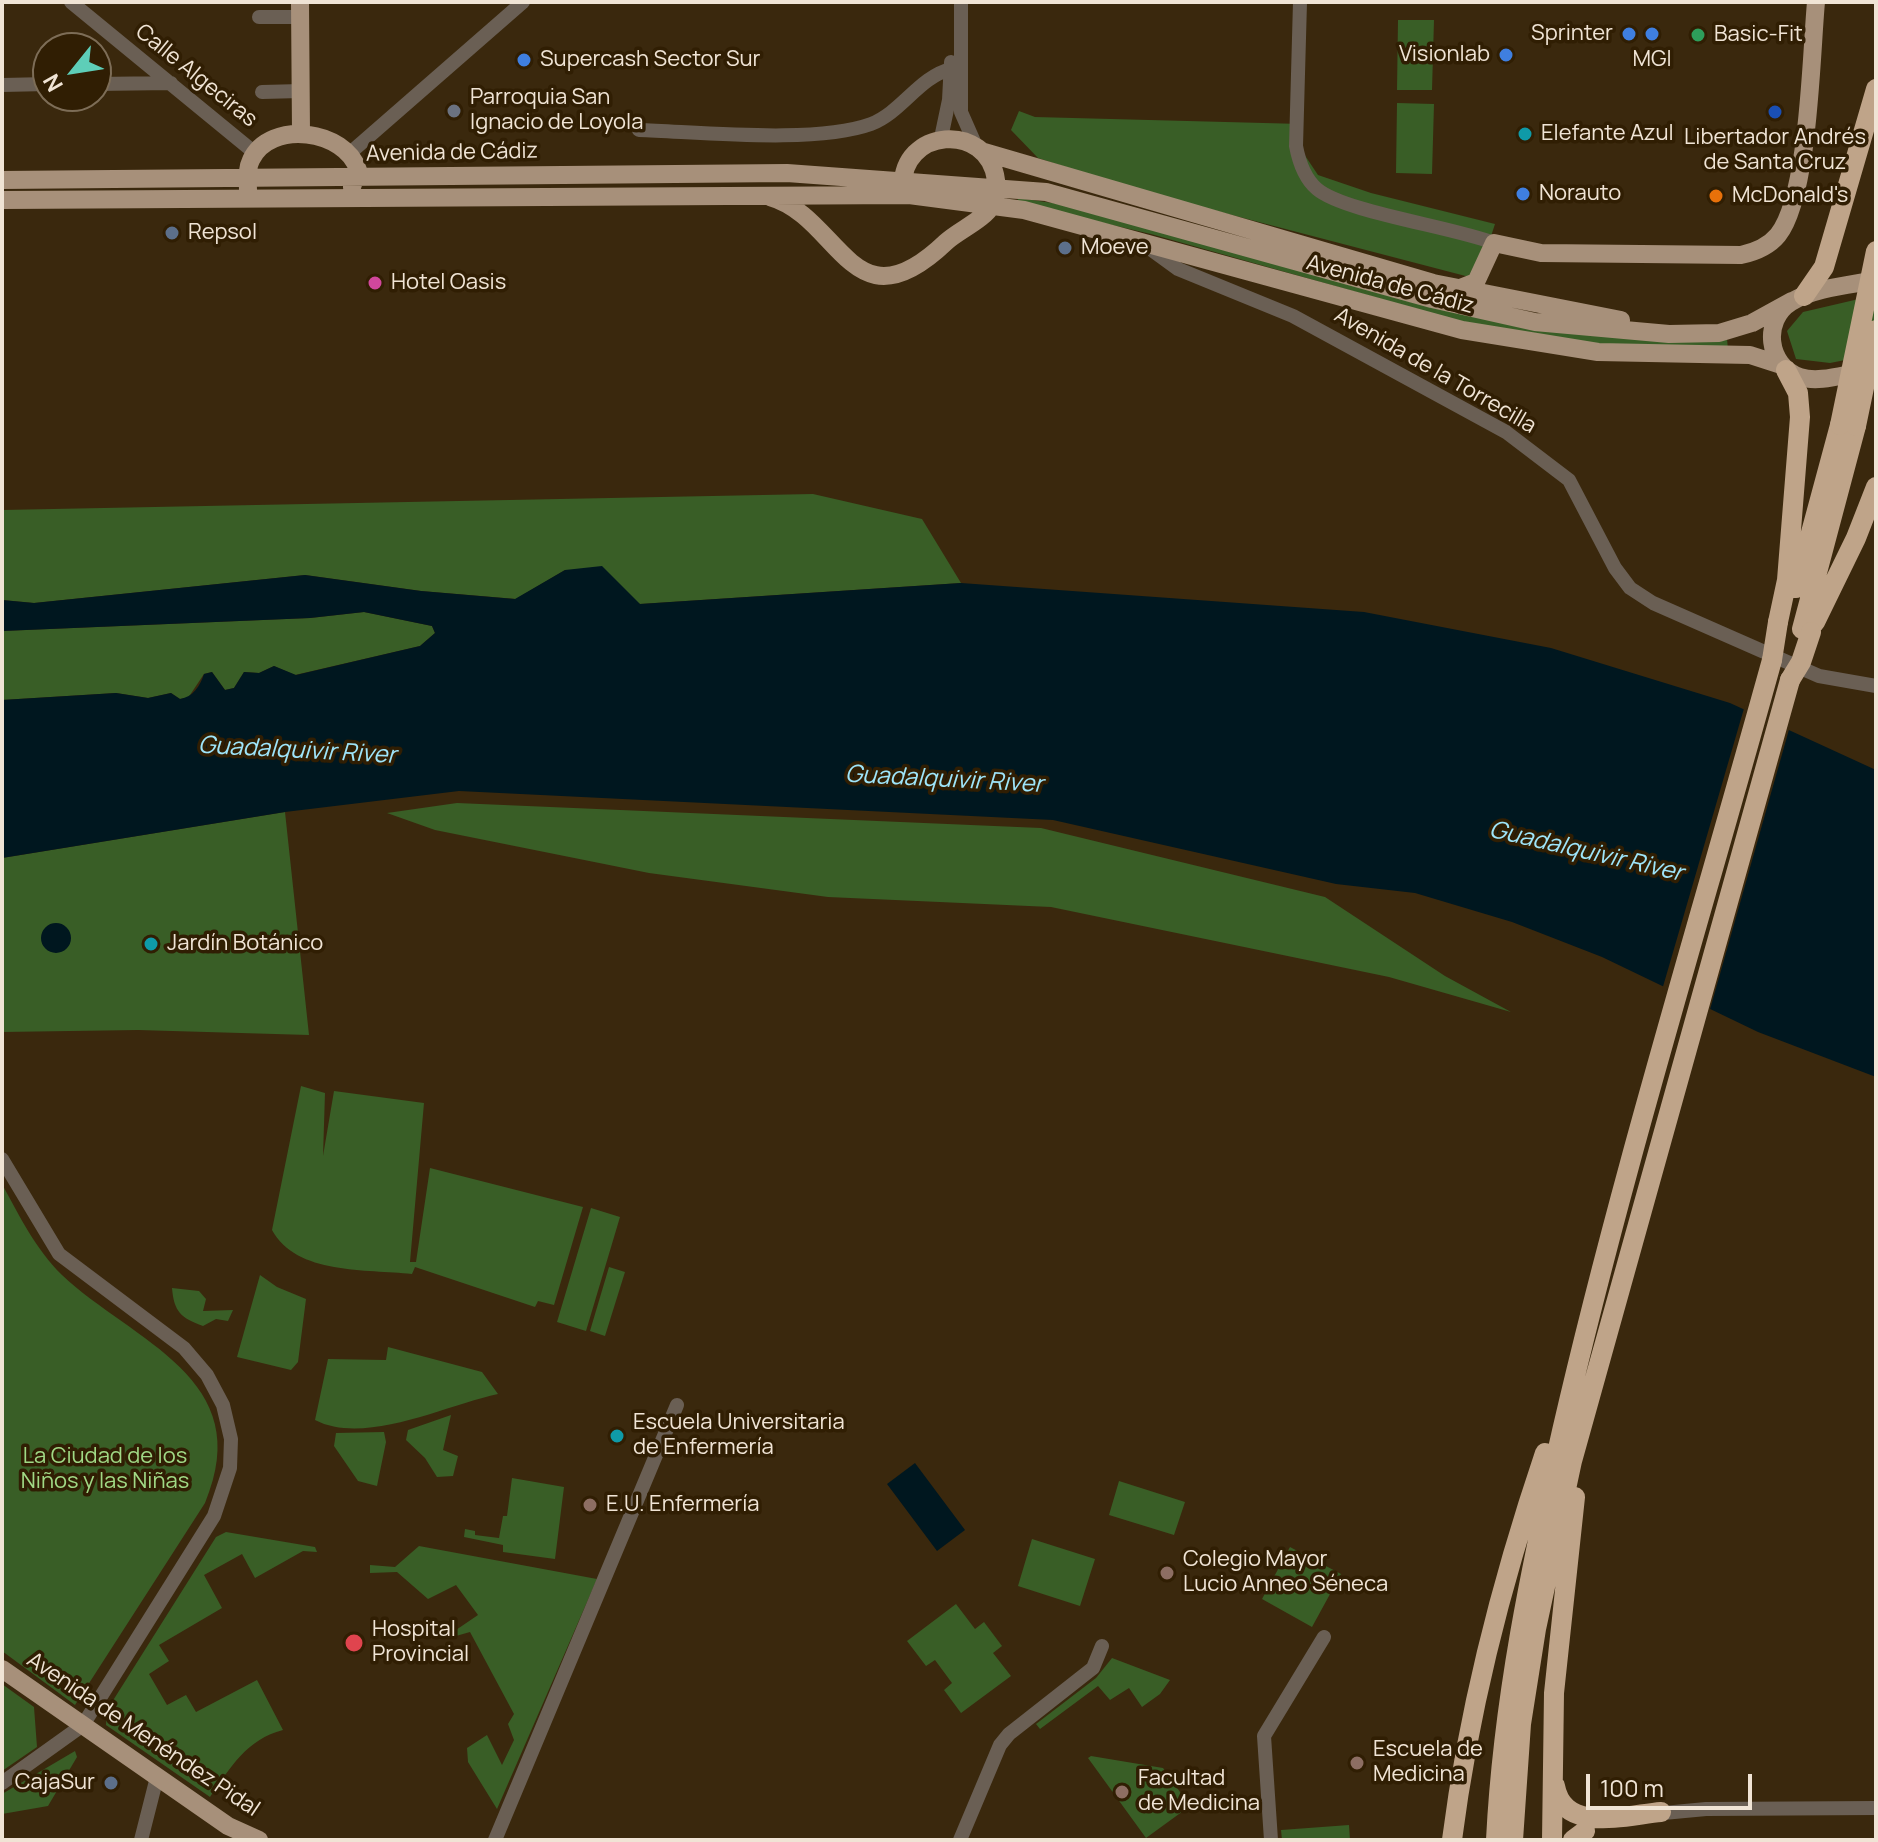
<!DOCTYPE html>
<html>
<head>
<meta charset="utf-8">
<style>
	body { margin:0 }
	#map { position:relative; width:1878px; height:1842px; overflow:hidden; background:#3a280d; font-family:Manrope,sans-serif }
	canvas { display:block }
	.frame { position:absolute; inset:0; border:4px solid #f0e4d5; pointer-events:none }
	.north { position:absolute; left:32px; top:32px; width:80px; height:80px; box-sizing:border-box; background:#301e03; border:2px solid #7d6d57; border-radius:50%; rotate:240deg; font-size:22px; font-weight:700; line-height:32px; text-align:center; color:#f0e4d5 }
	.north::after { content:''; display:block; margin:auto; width:28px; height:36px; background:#5eceb8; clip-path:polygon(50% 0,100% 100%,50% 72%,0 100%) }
	.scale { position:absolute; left:1586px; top:1774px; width:166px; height:36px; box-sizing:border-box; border:4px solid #f0e4d5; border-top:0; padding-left:10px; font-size:24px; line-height:28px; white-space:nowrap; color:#f0e4d5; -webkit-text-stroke:6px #301e03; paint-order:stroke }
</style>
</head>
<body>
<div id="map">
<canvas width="1878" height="1842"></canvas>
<div class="frame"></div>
<div class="north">N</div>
<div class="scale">100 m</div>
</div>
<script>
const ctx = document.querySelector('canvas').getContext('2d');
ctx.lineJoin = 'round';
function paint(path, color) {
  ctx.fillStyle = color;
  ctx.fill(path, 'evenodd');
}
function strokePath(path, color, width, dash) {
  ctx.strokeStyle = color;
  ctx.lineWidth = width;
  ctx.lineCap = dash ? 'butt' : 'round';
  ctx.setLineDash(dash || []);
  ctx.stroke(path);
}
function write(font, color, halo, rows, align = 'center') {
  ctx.font = font + ' Manrope,sans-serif';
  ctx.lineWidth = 7;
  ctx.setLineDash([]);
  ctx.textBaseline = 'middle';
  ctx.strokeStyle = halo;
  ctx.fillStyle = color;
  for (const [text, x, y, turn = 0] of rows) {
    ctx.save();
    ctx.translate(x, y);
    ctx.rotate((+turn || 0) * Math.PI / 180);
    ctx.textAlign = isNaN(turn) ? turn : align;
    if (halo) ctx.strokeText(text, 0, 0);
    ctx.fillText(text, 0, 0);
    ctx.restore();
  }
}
paint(new Path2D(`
	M 1398,20 L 1434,20 L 1432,90 L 1397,90 Z
	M 1397,103 L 1434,104 L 1432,174 L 1396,173 Z
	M 1019,111 L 1035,117 L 1302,124 L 1302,151 L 1318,175 L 1371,193 L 1495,224 L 1477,279 L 1140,191 L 1038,158 L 1011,130 Z
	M 1018,198 L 1073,206 L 1532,329 L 1657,341 L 1727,339 L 1728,349 L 1623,348 L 1480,327 L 1151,234 L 1017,203 Z
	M 1876,295 L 1876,354 L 1830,363 L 1796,359 L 1787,331 L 1803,312 Z
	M 813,494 L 922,519 L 961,583 L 640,604 L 565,570 L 516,599 L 421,591 L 305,575 L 34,603 L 2,600 L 2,510 Z
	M 364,612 L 432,626 L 435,633 L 420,646 L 295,675 L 274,666 L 259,673 L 244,672 L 234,688 L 225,690 L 212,672 L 204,674 L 188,698 L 180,699 L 171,693 L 148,698 L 116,693 L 2,700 L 2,631 L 310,618 Z
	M 457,803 L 1041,828 L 1325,897 L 1445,976 L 1511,1012 L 1389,977 L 1051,907 L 828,897 L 649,873 L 435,830 L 387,813 Z
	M 285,812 L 309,1035 L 138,1030 L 2,1032 L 2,858 Z
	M 301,1086 L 325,1093 L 323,1156 L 334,1091 L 424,1103 L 410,1262 L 416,1262 L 430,1168 L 583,1207 L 554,1305 L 538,1301 L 535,1307 L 415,1267 L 412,1274 C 367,1269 296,1275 272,1230 Z
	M 2,1184 C 20,1217 35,1248 62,1275 C 133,1342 258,1378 205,1503 L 75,1705 L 2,1651 Z
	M 591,1208 L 620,1217 L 586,1331 L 557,1322 Z
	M 609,1267 L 625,1272 L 605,1336 L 590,1331 Z
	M 260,1275 L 277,1287 L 306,1299 L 298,1362 L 291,1370 L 237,1357 Z
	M 172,1288 L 199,1291 L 206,1299 L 203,1311 L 233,1310 L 228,1321 L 216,1319 L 203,1326 C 181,1318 174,1312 172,1288 Z
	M 388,1347 L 482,1372 L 498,1394 C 446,1405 365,1446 315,1420 L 328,1359 L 386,1360 Z
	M 451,1415 L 443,1450 L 458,1456 L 453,1476 L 437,1477 L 425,1458 L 406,1440 L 408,1430 Z
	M 384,1432 L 386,1442 L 377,1486 L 358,1481 L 334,1446 L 336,1433 Z
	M 512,1478 L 564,1487 L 555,1559 L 503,1552 L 503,1545 L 464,1537 L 465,1529 L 475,1531 L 475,1535 L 499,1538 L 503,1516 L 507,1516 Z
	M 1119,1481 L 1185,1502 L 1174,1535 L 1109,1515 Z
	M 226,1532 L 315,1547 L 317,1552 L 303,1551 L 255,1578 L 242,1554 L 204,1575 L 222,1608 L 159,1645 L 169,1661 L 149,1674 L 167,1705 L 186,1695 L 196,1712 L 257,1680 L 283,1730 C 247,1739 230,1768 210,1797 L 106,1725 L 107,1710 L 216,1537 Z
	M 1032,1539 L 1095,1559 L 1080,1606 L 1018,1586 Z
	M 419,1546 L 597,1579 L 497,1809 L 468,1762 L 467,1748 L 487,1735 L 502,1765 L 514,1740 L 508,1724 L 514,1714 L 470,1632 L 456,1636 L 453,1632 L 478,1615 L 456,1585 L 428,1599 L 397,1572 L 370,1573 L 370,1565 L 395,1567 Z
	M 1290,1547 L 1341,1574 L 1312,1627 L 1262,1599 Z
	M 956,1604 L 975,1629 L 984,1622 L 1002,1646 L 993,1653 L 1011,1676 L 961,1713 L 944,1690 L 952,1683 L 935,1660 L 926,1666 L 907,1641 Z
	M 1112,1658 L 1170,1680 L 1160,1694 L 1142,1707 L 1129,1688 L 1110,1700 L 1098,1686 L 1040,1729 L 1036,1724 L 1096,1678 Z
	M 2,1684 L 34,1707 L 37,1747 L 2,1771 Z
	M 75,1751 L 77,1757 L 48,1806 L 2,1814 L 2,1794 Z
	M 1091,1756 L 1163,1768 L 1190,1806 L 1146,1838 L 1088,1758 Z
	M 1349,1825 L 1350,1840 L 1282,1840 L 1281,1830 Z`), '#395e26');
paint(new Path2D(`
	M 602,566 L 640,604 L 961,583 L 1364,612 L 1551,648 L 1730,703 L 1876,770 L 1876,1077 L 1758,1032 L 1602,957 L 1512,922 L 1415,893 L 1336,884 L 1053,820 L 459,791 L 285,812 L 2,858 L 2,700 L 116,693 L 148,698 L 171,693 L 180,699 C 193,697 200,686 204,674 L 212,672 L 225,690 L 234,688 L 244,672 L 259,673 L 274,666 L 296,675 L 420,646 L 435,633 L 432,626 L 364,612 L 310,618 L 2,631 L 2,600 L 34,603 L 305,575 L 421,591 L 515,599 L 565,570 Z
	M41 938a15 15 0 1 1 30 0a15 15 0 1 1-30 0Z
	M 915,1463 L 965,1530 L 937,1551 L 887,1484 Z`), '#00171f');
paint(new Path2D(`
	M 1745,705 L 1790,726 L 1709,1013 L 1662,990 Z`), '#3a280d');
strokePath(new Path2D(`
	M 71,2 L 255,153
	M 961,2 L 961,112 L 976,146
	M 1300,2 L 1296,146 C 1299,162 1304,178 1317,189 C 1344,212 1453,227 1494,243
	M 259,17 L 301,17
	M 96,84 L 171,83
	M 2,85 L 48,84
	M 262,92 L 301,91
	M 639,130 C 701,132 816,144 871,124 C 902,112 919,77 951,69
	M 941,138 L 949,100 L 951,62
	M 350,153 L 523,2
	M 1145,245 L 1178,269 L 1293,316 L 1506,432 L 1569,480 L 1615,568 L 1630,588 L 1653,603 L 1819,676 L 1876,686
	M 2,1159 L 59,1254 L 184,1348 L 207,1375 L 223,1405 L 231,1439 L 230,1468 L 214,1516 L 83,1725 L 2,1783
	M 1653,1814 L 1706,1809 L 1876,1808
	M 141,1840 L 157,1777
	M 495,1840 L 677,1405
	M 960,1840 L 1000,1745 L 1009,1734 L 1093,1668 L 1102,1646
	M 1271,1840 L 1264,1736 L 1324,1637`), '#6a5f54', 14);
strokePath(new Path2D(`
	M 300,2 L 301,133
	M 984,152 L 1433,283 L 1621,320
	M 2,180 L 787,173 L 1046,192 L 1432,299 L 1535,322 L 1669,334 L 1719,333 L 1752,323 L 1792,301
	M 248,191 C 248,181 246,170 251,160 C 270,119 346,130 358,170 L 352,187
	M 770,197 C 841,217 852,332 946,242 C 959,230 984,220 993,204 C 997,197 997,188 996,180 C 988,121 900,128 903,188
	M 2,200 L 909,195 L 1024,210 L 1462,330 L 1598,352 L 1750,355 L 1781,365
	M 1458,289 L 1476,282 L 1494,243 L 1541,253 L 1741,255 C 1755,252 1769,246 1778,235 C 1809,196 1811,55 1816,2
	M 1861,372 C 1842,375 1818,383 1800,377 C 1767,366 1762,320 1791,302 C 1814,288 1850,285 1876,280
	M 2,1669 L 228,1826 L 259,1840`), '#a7907a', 18);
strokePath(new Path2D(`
	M 1804,296 L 1824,267 L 1876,89
	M 1796,588 L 1840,425
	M 1778,622 L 1787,580 L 1800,417 L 1798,393 L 1786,370
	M 1815,622 L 1856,538 L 1876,487
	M 1802,629 L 1856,426
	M 1555,1786 C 1564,1834 1626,1815 1661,1812
	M 1452,1840 C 1469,1707 1502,1580 1545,1453
	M 1496,1840 C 1503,1700 1531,1567 1562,1431 C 1622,1171 1701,917 1772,660
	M 1513,1840 L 1521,1724 L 1536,1629 L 1572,1461 L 1790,680
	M 1552,1840 L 1554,1693 L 1575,1497
	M 1573,1840 L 1585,1831`), '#bfa489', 20);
strokePath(new Path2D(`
	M 1840,425 L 1876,251
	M 1856,426 L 1876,330
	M 1772,660 L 1778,622
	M 1790,680 L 1801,662 L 1811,632`), '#bfa489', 20);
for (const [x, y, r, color] of [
	[1629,34,8,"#3f7fe0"],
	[1652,34,8,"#3f7fe0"],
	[1698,35,8,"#2e9e5b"],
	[1506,55,8,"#3f7fe0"],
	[524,60,8,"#3f7fe0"],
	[454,111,8,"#6b7280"],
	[1775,112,8,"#1a4fb4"],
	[1525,134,8,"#0f9aa8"],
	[1523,194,8,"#3f7fe0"],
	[1716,196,8,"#e8710a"],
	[172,233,8,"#5c6f8a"],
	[1065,248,8,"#5c6f8a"],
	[375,283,8,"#d1479c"],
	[151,944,8,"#0f9aa8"],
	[617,1436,8,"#0f9aa8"],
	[590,1505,8,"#8d6e63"],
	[1167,1573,8,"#8d6e63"],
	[354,1643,10,"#e0444e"],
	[1357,1763,8,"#8d6e63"],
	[111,1783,8,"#5c6f8a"],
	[1122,1792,8,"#8d6e63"]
]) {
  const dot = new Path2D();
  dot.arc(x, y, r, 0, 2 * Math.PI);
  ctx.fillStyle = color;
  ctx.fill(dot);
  strokePath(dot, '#301e03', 3);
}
write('22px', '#f0e4d5', '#301e03', [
	["Sprinter",1613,34,"right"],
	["Basic-Fit",1714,35],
	["Visionlab",1490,55,"right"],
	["Supercash Sector Sur",540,60],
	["MGI",1652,60,"center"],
	["Parroquia San",470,98],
	["Ignacio de Loyola",470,123],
	["Elefante Azul",1541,134],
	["Libertador Andrés",1775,138,"center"],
	["de Santa Cruz",1775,163,"center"],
	["Norauto",1539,194],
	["McDonald's",1732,196],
	["Repsol",188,233],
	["Moeve",1081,248],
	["Hotel Oasis",391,283],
	["Jardín Botánico",167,944],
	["Escuela Universitaria",633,1423],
	["de Enfermería",633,1448],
	["E.U. Enfermería",606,1505],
	["Colegio Mayor",1183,1560],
	["Lucio Anneo Séneca",1183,1585],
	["Hospital",372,1630],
	["Provincial",372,1655],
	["Escuela de",1373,1750],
	["Medicina",1373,1775],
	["Facultad",1138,1779],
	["de Medicina",1138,1804],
	["CajaSur",95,1783,"right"]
], 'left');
write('22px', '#f0e4d5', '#301e03', [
	["Calle Algeciras",196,76,39],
	["Avenida de Cádiz",452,153,-1],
	["Avenida de Cádiz",1390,285,15],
	["Avenida de la Torrecilla",1435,371,30],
	["Avenida de Menéndez Pidal",143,1735,34]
]);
write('22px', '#a0d985', '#301e03', [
	["La Ciudad de los",105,1457],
	["Niños y las Niñas",105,1482]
]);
write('italic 24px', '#9ee5fa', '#301e03', [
	["Guadalquivir River",297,751,3],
	["Guadalquivir River",944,780,3],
	["Guadalquivir River",1586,852,13]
]);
</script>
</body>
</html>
